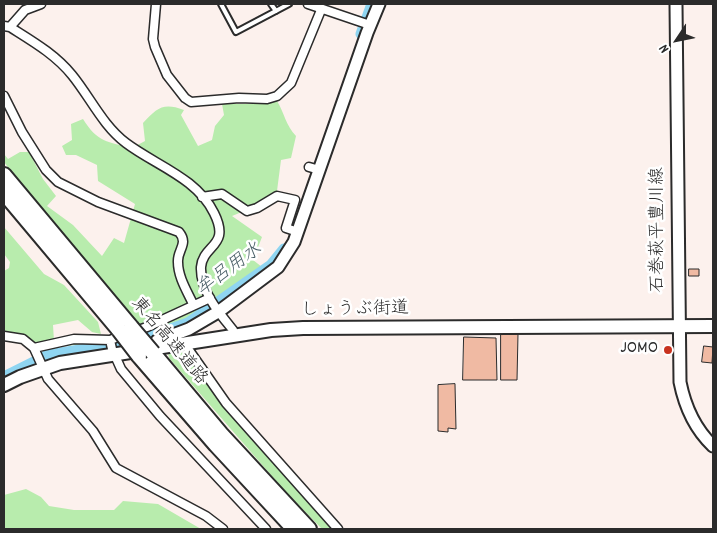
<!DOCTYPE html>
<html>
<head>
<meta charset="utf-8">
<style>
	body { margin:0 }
	#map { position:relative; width:717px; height:533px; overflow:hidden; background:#fcf1ed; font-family:Dekko,sans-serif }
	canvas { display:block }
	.frame { position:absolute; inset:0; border:5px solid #2b2b2b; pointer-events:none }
	.north { position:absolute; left:652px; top:15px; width:50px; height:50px; -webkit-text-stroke:4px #fff; paint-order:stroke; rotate:236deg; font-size:14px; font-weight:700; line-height:20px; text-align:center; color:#2b2b2b }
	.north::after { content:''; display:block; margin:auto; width:18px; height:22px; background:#2b2b2b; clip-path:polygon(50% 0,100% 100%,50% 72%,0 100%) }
</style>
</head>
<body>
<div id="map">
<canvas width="717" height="533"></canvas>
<div class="frame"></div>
<div class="north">N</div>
</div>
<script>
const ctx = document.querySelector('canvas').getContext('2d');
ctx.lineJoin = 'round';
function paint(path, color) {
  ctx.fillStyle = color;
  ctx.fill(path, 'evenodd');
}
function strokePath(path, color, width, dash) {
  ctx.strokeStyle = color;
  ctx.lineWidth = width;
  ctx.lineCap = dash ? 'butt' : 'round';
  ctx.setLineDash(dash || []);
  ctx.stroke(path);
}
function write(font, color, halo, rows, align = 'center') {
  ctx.font = font + ' Dekko,"Klee One",sans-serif';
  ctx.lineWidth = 5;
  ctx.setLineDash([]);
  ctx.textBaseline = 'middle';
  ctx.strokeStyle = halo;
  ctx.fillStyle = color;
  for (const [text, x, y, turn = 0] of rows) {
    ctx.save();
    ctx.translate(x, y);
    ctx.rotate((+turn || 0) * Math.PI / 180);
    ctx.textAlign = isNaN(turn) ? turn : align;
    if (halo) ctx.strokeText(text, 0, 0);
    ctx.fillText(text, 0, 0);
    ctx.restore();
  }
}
paint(new Path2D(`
	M 277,101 C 284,112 286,126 296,136 L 291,158 L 281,160 L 277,191 L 254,207 L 232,216 L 262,237 L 253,260 L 262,267 C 229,290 185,329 144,332 L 34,202 L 4,162 L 4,154 L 8,159 L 20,152 L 29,152 L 43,179 L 56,196 L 47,206 L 73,225 L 102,256 L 114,238 L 124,243 L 135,204 L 98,181 L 97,165 L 76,155 L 66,155 L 62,146 L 72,140 L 71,124 L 83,119 C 97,142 108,142 132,148 L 145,141 L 143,123 C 157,108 163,102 184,110 L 181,115 L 198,146 L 212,140 L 215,126 L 224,115 L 222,104 L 264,104 Z
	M 4,227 L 44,274 L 64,285 L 98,322 L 101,334 L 92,332 L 78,320 L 53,325 L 54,341 L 77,341 L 84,344 L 39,349 C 29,337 20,333 4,332 L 4,271 L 9,268 L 10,262 L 4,254 Z
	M 180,350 C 196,363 206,385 219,401 C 256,445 294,487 333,529 L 322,529 L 284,490 L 169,358 L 168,353 Z
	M 26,489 L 41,497 L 49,506 L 74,510 L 114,510 L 123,501 L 158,504 L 201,529 L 4,529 L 4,495 Z`), '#b8ecad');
strokePath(new Path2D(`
	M 361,34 L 372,4
	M 4,377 L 48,355 L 118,344 L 154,335 L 188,323 L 271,265 L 284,249`), '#8fd5f1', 11);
const building = new Path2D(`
	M 689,269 L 699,269 L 699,276 L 689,276 Z
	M 501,334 L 518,334 L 517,380 L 501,380 Z
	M 464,337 L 496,338 L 497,380 L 463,380 Z
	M 704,346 L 713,347 L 712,363 L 702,362 Z
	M 455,384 L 456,429 L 448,428 L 448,432 L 438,431 L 438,385 Z`);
paint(building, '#f0baa3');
strokePath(building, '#2b2b2b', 1);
const lane = new Path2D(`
	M 221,4 L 236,32 L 289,4
	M 271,4 L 276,11`);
const street = new Path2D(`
	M 156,4 L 153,39 L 155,47 L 167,75 L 185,98 L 191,102 L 239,98 L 267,99 L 277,96 L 291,83 L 321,10
	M 308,4 L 367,24
	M 4,26 L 10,27 L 25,10 L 41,4
	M 10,27 C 32,41 55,54 72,75 C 90,97 103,126 126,143 C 155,165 197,178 214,213 C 231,247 203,244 201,267 C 200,291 219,313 233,330 L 234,335
	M 4,96 L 22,132 L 46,170 L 58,182 L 98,202 L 179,232 C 189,244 177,250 178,262 C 178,277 187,291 193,304
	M 309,167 L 316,169
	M 202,197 L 222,194 L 247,211 L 257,208 L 277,196 L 295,200 L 286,228 L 298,232
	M 210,298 L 147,327 L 110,340 L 112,349 L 121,369 L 160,416 L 266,529
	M 4,336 L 23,339 L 34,348 L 48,379 L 93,431 L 116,468 L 206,516 L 223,529
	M 184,343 L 226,403 L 338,529
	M 34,348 L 74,339 L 110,340`);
const secondary = new Path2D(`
	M 676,4 L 680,382 C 685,407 694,428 713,446
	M 157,347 L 157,341 L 189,329 L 218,312 L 278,267 L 294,242 L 367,33 L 379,4`);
const primary = new Path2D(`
	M 4,385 L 20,377 L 60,363 L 271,330 L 303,328 L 713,326`);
const highway = new Path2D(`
	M 4,175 L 131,327
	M 4,193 L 119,330
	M 153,353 L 221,434 L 309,529
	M 139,356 L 216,445 L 294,529`);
strokePath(lane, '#2b2b2b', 8);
strokePath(street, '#2b2b2b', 11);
strokePath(secondary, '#2b2b2b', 15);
strokePath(primary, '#2b2b2b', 16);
strokePath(highway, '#2b2b2b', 18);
strokePath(lane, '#fff', 4);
strokePath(street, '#fff', 8);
strokePath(secondary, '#fff', 11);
strokePath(primary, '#fff', 12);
strokePath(highway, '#fff', 14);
const highwayBridge = new Path2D(`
	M 131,327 L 153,353
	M 119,330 L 139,356`);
strokePath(highwayBridge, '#2b2b2b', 18, []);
strokePath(highwayBridge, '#fff', 14);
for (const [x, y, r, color] of [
	[668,350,5,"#c8321e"]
]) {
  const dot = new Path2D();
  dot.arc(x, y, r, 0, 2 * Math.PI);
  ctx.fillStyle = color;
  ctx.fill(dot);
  strokePath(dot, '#fff', 2);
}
write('18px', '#2b2b2b', '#fff', [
	["石巻萩平豊川線",660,230,-90],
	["しょうぶ街道",355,311,-1],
	["東名高速道路",168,342,50]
]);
write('18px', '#2b2b2b', '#fff', [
	["JOMO",658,350]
], 'right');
write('italic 19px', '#495e66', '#fff', [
	["牟呂用水",230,271,-36]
]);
</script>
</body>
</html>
